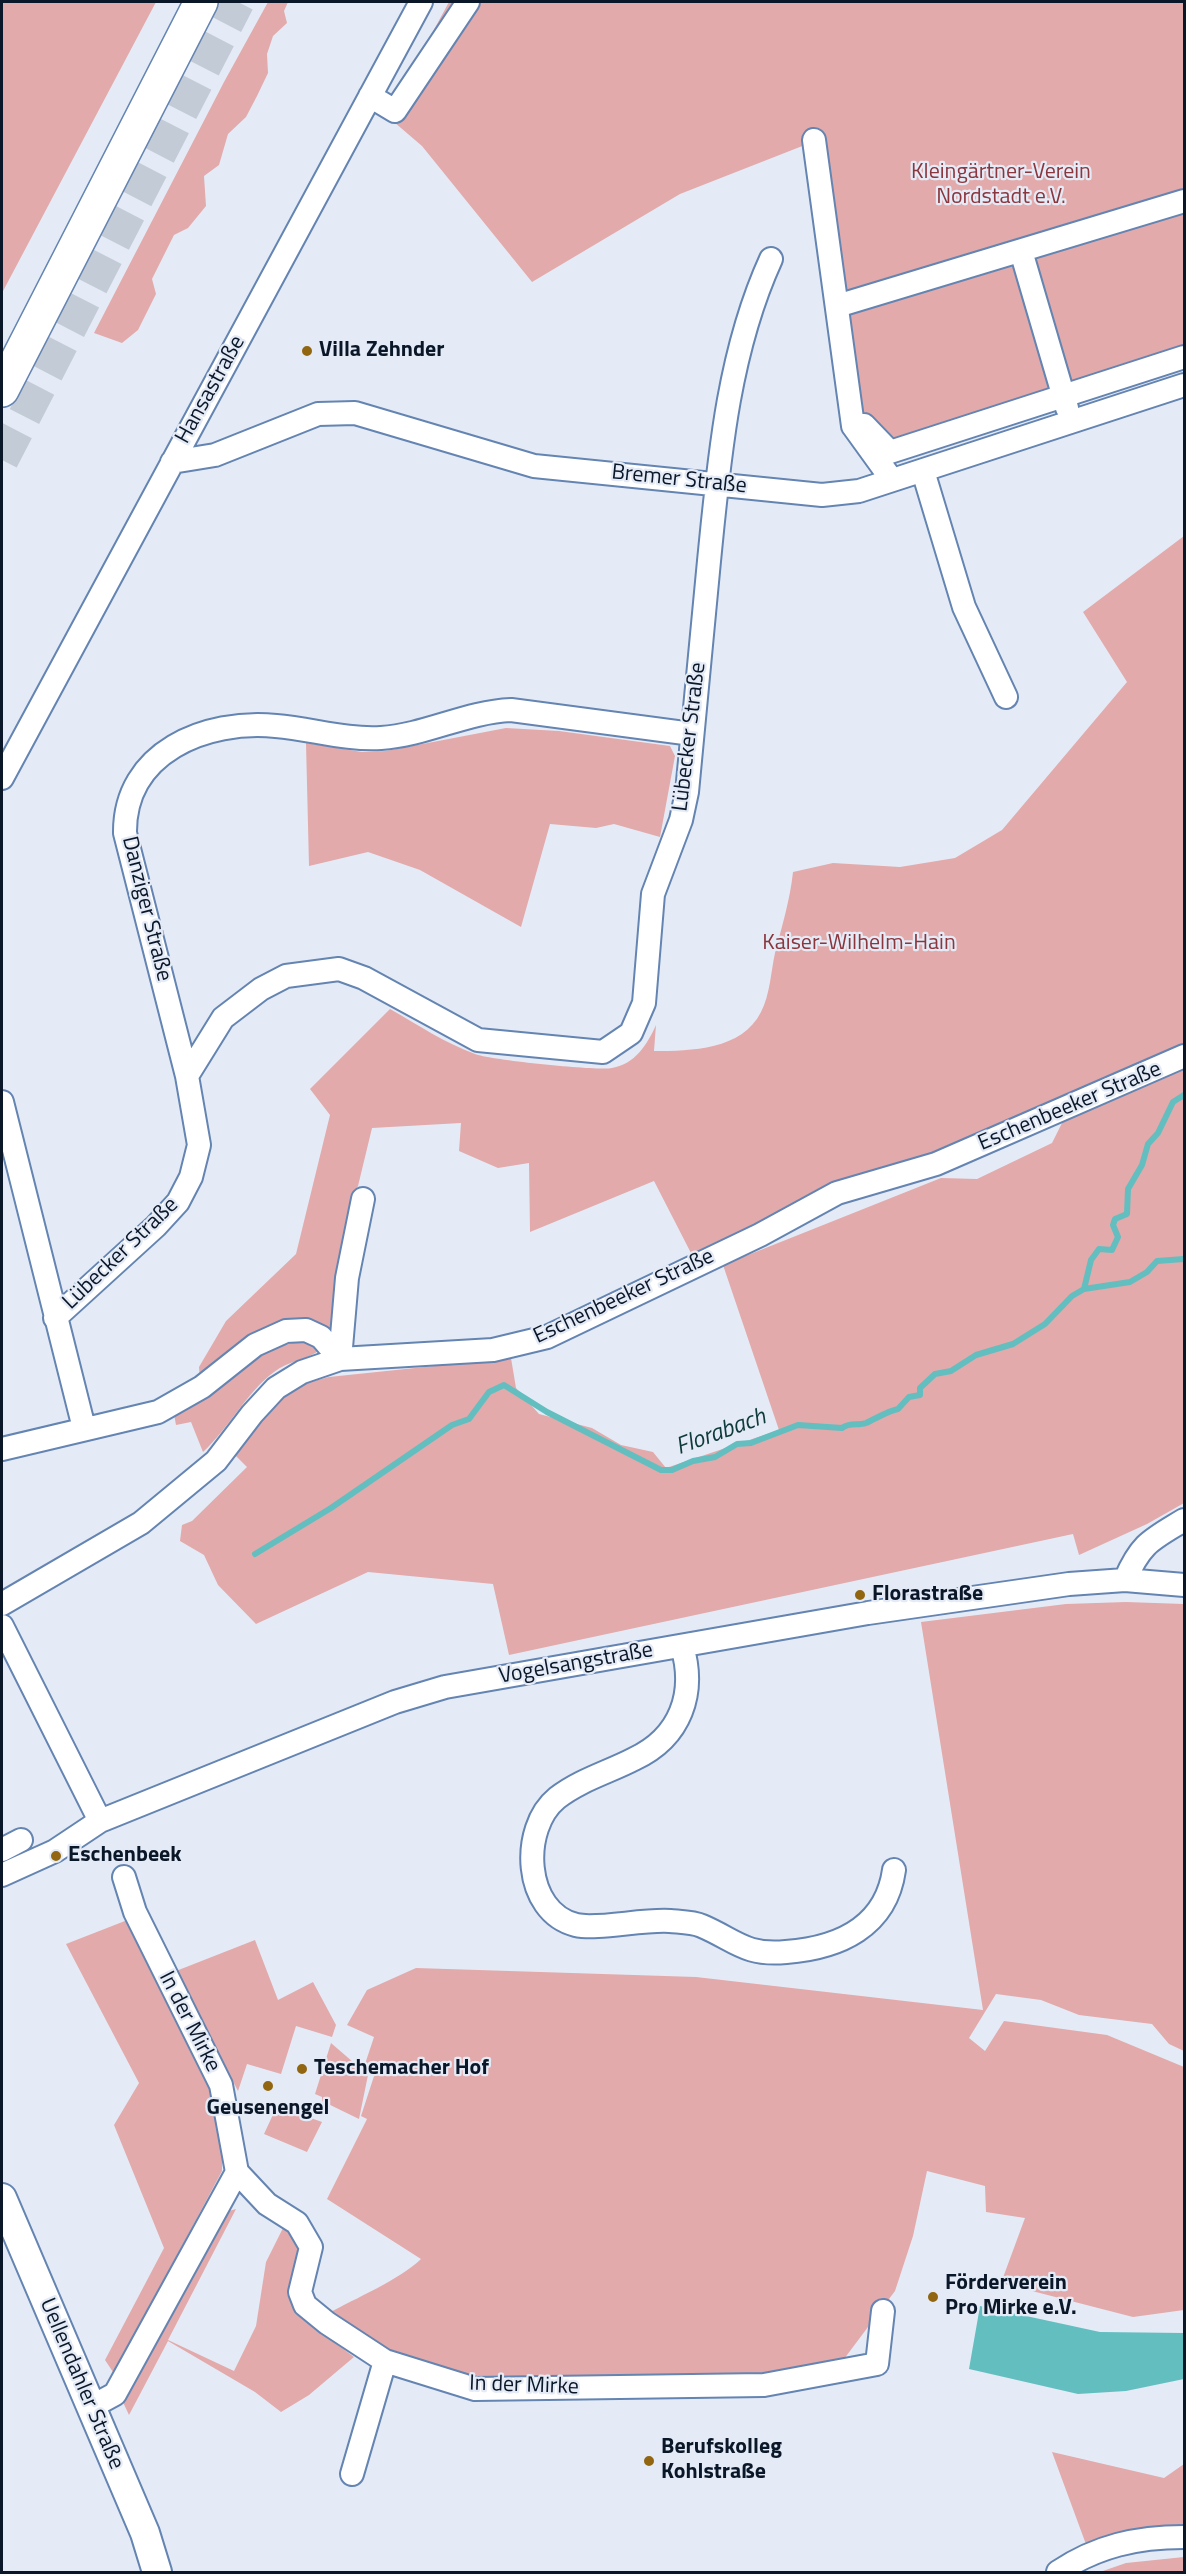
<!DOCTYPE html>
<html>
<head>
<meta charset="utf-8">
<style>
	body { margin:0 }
	#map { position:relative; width:1186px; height:2574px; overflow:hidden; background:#e4ebf6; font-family:"Titillium Web",sans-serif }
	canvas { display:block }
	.frame { position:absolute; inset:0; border:3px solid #0a1728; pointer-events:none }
</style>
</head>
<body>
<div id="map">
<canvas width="1186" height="2574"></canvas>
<div class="frame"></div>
</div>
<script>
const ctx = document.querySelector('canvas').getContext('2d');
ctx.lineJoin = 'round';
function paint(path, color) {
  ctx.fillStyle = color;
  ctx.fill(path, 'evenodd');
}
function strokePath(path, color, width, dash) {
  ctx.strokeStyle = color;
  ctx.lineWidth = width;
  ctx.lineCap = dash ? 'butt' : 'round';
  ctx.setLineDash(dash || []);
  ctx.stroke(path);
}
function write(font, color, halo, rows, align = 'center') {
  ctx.font = font + ' "Titillium Web",sans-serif';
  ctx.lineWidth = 4.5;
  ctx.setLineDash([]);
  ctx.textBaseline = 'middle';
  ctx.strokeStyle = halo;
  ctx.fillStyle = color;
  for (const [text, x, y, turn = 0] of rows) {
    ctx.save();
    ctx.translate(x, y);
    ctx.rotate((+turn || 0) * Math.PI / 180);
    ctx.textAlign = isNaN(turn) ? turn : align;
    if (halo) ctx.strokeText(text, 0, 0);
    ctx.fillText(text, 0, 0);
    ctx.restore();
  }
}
paint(new Path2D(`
	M 3,2 L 156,2 L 2,293 L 2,4 Z
	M 268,2 L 288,2 L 284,11 L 287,23 L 273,36 L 267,54 L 268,73 L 257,96 L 246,117 L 228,134 L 219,165 L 204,176 L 206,206 L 188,228 L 174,235 L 152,279 L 156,294 L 138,330 L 122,343 L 94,333 L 224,82 Z
	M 449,2 L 1184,2 L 1184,361 L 870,464 L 810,143 L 680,194 L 532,282 L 422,146 L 387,116 Z
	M 1184,536 L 1184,1048 L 692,1255 L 654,1181 L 530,1232 L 529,1163 L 498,1168 L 459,1151 L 461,1123 L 372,1128 L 358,1186 L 351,1201 L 351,1229 L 336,1331 L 315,1324 L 200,1380 L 199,1367 L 226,1321 L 296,1254 L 330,1115 L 310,1089 L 390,1009 C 418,1025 445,1043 475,1054 C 490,1060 597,1071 612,1068 C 635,1064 647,1045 656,1025 L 654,1051 C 691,1051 742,1050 761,1012 C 770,995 771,971 775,953 C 782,926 790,900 793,872 L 833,863 L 900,867 L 955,858 L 1002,830 L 1127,682 L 1083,612 Z
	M 506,728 L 559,731 L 670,746 L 675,756 L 660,837 L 614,824 L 596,828 L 550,824 L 521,927 L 420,870 L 368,852 L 309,866 L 306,743 L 362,752 L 386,751 Z
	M 1184,1065 L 1184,1503 L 1147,1524 L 1079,1555 L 1073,1534 L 509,1655 L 493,1584 L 368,1572 L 256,1624 L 218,1585 L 204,1555 L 180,1541 L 182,1525 L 192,1521 L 247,1467 L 234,1454 L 273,1407 L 289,1391 L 307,1383 L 329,1377 L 511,1358 L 516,1388 L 539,1414 L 592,1428 L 621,1445 L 653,1452 L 666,1468 L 779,1430 L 723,1265 L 941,1178 L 977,1179 L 1052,1143 L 1063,1121 Z
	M 303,1341 L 317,1342 L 320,1350 C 307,1360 288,1361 274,1372 C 246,1393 229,1428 203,1452 L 191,1422 L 176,1425 L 174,1414 C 214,1384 252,1349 303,1341 Z
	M 1126,1602 L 1184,1604 L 1184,2051 L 1169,2044 L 1152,2024 L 1079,2015 L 1041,2000 L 996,1994 L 969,2038 L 985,2051 L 1004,2021 L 1107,2035 L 1184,2067 L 1184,2310 L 1133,2317 L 1001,2283 L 1025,2218 L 986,2212 L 985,2186 L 927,2171 L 913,2236 L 895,2291 L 841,2363 L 767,2377 L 466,2380 L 395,2355 L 327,2314 C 356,2298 399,2280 421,2259 L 327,2199 L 367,2119 L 361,2116 L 376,2070 L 364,2067 L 374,2037 L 347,2025 L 367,1990 L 416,1968 L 696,1977 L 983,2010 L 921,1622 L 1066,1604 Z
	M 130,1919 L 208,2070 L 222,2139 L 222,2171 L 117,2368 L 113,2372 L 105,2360 L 164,2248 L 114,2125 L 139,2083 L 66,1944 Z
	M 255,1940 L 278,2000 L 313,1982 L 336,2025 L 332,2037 L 296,2026 L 281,2074 L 247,2064 L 238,2091 L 176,1971 Z
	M 331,2043 L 368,2075 L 359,2119 L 322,2101 L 322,2097 L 315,2094 Z
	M 277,2106 L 322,2122 L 307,2152 L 264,2134 Z
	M 236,2209 L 168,2340 L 234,2371 L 256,2326 L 266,2262 L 283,2228 L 295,2237 L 299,2259 L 287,2293 L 295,2313 L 354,2357 L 309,2395 L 281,2412 L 255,2392 L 168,2341 L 129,2415 L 121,2398 L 222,2213 Z
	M 1052,2452 L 1164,2478 L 1184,2464 L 1184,2530 L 1087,2547 Z
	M 1184,2557 L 1184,2572 L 1100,2572 L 1126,2563 Z`), '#e2aaab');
paint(new Path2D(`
	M 980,2306 L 1100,2332 L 1184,2333 L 1184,2379 L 1126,2391 L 1078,2394 L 969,2369 Z`), '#63bec0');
strokePath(new Path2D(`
	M 1084,1289 L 1091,1260 L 1099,1249 L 1112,1250 L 1118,1237 L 1113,1225 L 1115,1219 L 1127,1214 L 1128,1189 L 1142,1165 L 1148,1144 L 1158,1133 L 1173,1102 L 1184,1095
	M 255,1554 L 331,1508 L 452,1425 L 469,1419 L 489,1392 L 504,1385 L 547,1412 L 661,1470 L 672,1470 L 693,1461 L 715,1457 L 737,1444 L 751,1443 L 798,1425 L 842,1428 C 850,1422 858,1426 866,1423 C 877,1418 888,1411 898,1409 L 909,1397 L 920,1395 L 920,1388 L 935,1374 L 951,1371 L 976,1355 L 1013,1344 L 1045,1324 L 1072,1296 L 1084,1289 L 1130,1282 L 1147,1272 L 1157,1261 L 1184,1259`), '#63bec0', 6);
strokePath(new Path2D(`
	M 2,460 L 238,2`), '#c3cbd7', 33, [33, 16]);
const minor = new Path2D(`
	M 370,96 L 395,111 L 468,2
	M 814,140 L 853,426 L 892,480
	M 1021,251 L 1067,408
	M 837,306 L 1184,201
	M 853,426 L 864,425 L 890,452 L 1184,357
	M 172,462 L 215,455 L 318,414 L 355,413 L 534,466 L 822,495 L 859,491 L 1184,385
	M 923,471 L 964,607 L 1006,697
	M 2,778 L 421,2
	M 187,1076 L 223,1018 L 261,989 L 286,976 L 339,969 L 364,978 L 478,1040 L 603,1052 L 631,1033 L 644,1003 L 653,894 L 681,820 L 687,792 C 694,715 701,638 709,561 C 719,460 728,353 771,259
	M 2,1102 L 84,1428
	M 55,1318 L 156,1226 L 178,1202 L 191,1177 L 199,1145 L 187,1076 L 125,833 C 124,752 206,719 276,726 C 312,729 345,740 381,738 C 426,735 466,712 511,710 L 692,734
	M 340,1359 L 347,1278 L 363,1199
	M 2,1449 L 158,1412 L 202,1387 L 255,1345 L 286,1331 L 306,1330 L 321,1337 L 340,1359
	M 1125,1580 C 1141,1543 1151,1540 1184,1520
	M 2,1604 L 141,1523 L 216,1461 L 252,1414 L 276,1388 L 302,1372 L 340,1359 L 493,1350 L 547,1337 L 760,1235 L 837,1193 L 936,1164 L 1184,1056
	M 2,1626 L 100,1821
	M 682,1646 C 696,1693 681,1737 634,1759 C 609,1772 580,1780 557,1798 C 520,1828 523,1912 576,1925 C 597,1930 643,1919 670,1921 C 680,1922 693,1922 702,1926 C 735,1940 745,1956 786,1952 C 839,1948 886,1927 894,1870
	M 2,1850 L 21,1840
	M 2,1875 L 55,1851 L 100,1821 L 395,1702 L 445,1687 L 868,1613 L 1069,1584 L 1125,1580 L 1184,1585
	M 124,1877 L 135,1912 L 221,2085 L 237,2172 L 267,2204 L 297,2223 L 311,2247 L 300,2292 L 305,2305 L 327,2323 L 385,2361 L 475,2389 L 764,2385 L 877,2364 L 883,2311
	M 91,2407 L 115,2394 L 237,2172
	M 352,2474 L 385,2361
	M 1058,2572 C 1097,2546 1137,2537 1184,2537`);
const major = new Path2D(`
	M 2,2198 L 145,2533 L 157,2572`);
const highway = new Path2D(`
	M 2,390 L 201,2`);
strokePath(minor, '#6484b2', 26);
strokePath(major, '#6484b2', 32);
strokePath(highway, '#6484b2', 36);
strokePath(minor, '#fff', 22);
strokePath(major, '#fff', 28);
strokePath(highway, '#fff', 33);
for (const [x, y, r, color] of [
	[307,351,6,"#926611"],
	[860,1595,6,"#926611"],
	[56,1856,6,"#926611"],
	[302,2069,6,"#926611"],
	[268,2086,6,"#926611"],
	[933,2297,6,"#926611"],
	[649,2461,6,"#926611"]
]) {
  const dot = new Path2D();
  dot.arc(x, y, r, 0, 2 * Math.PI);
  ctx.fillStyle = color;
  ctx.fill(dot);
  strokePath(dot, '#e4ebf6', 2);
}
write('22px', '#8b353d', '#e4ebf6', [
	["Kleingärtner-Verein",1001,173],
	["Nordstadt e.V.",1001,198],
	["Kaiser-Wilhelm-Hain",859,944]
]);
write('bold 22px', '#0a1728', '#e4ebf6', [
	["Villa Zehnder",319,351],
	["Florastraße",872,1595],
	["Eschenbeek",68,1856],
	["Teschemacher Hof",314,2069],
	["Geusenengel",268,2109,"center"],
	["Förderverein",945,2284],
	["Pro Mirke e.V.",945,2309],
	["Berufskolleg",661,2448],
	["Kohlstraße",661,2473]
], 'left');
write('22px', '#0a1728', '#e4ebf6', [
	["Hansastraße",211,390,-61],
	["Bremer Straße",679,480,6],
	["Lübecker Straße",690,737,-83],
	["Danziger Straße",146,909,76],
	["Eschenbeeker Straße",1070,1107,-23],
	["Lübecker Straße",121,1254,-44],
	["Eschenbeeker Straße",624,1297,-25],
	["Vogelsangstraße",576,1664,-10],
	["In der Mirke",189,2022,63],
	["Uellendahler Straße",81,2384,67],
	["In der Mirke",524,2386,2]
]);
write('italic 24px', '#0e3a3c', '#e4ebf6', [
	["Florabach",721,1433,-20]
]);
</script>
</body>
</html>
